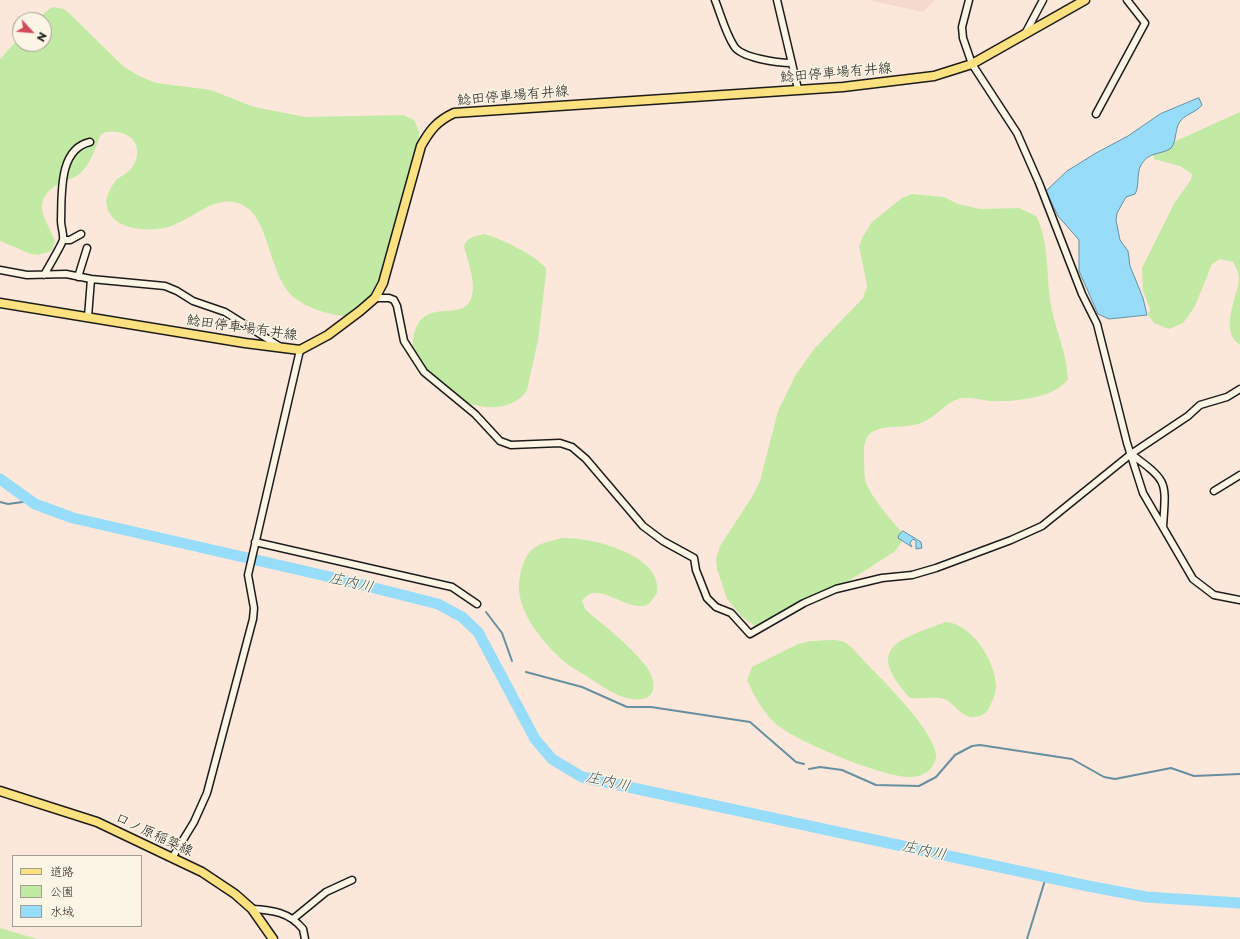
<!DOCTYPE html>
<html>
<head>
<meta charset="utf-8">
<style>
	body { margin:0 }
	#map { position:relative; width:1240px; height:939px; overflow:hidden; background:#fbe8da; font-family:"Playpen Sans","Klee One",sans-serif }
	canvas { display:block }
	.legend { position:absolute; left:12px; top:855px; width:130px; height:72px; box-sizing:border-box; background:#fcf5e5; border:1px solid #a29e95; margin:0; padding:5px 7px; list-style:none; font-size:12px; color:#1c1c1c }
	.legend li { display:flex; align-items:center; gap:8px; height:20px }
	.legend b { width:20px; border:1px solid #a29e95 }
	.north { position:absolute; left:12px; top:12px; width:40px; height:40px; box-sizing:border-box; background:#fcf5e5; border:1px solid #a29e95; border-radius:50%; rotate:116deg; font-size:11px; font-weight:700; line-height:16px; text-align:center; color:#1c1c1c }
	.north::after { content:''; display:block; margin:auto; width:14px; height:18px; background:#d1495b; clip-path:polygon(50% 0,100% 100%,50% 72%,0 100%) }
</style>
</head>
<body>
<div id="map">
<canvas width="1240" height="939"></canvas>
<ul class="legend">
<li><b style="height:5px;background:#fbe180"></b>道路</li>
<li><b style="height:11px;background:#c3eaa5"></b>公園</li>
<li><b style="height:11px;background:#97dcf9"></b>水域</li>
</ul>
<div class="north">N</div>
</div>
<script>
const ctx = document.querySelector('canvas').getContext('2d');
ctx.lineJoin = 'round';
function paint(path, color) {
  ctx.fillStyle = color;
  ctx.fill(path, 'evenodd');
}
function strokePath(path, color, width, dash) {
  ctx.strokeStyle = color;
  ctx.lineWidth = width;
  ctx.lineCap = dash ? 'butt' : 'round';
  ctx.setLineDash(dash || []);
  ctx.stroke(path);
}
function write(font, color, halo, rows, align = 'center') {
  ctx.font = font + ' "Playpen Sans","Klee One",sans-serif';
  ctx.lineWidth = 3;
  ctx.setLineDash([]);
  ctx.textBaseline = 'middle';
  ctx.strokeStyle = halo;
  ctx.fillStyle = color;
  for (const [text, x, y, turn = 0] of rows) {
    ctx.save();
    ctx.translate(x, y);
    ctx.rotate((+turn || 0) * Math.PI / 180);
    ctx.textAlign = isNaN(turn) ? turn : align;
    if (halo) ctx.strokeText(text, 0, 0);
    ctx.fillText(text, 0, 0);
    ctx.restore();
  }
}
paint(new Path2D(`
	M 869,0 L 935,0 L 923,12 Z`), '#f4d9cc');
paint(new Path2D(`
	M 54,7 L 64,9 L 70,14 L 124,67 L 141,77 L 157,83 L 211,90 L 254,107 L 306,117 L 403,115 L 414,120 L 419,131 L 419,167 L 412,194 L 395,246 L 370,300 L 348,317 C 331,314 314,311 299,301 C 266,281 273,214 238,203 C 215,196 196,216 176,224 C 160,232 126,232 113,218 C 108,213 107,207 106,201 C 108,193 111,186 117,179 C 121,176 126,174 130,170 C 139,161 141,143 128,136 C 120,131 110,130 101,134 C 95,148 91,166 77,176 C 71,179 65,180 60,183 C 30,201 44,215 55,241 L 51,251 L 38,255 L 31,254 L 0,241 L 0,59 L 20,37 L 20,44 L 44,44 L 44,20 L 36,20 L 49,9 Z
	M 1240,112 L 1240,345 C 1217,330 1240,293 1239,277 C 1238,272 1236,267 1233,262 L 1220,259 L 1212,264 L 1195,306 L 1187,318 L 1183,323 L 1169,329 L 1154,323 L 1148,315 L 1150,309 L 1143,291 L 1142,268 L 1175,202 L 1191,180 L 1192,174 L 1180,166 L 1154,159 L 1154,153 L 1158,149 Z
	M 912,194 L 944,197 L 958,204 L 980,209 L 1019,208 L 1036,216 C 1051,244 1045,280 1052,310 C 1057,334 1067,355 1068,379 C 1055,399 1011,402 989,401 C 981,400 970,397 962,398 C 945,402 937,417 921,423 C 906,429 888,424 874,431 C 866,435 864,443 864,452 C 864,460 864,470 865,479 C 867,492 893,523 903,533 C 904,541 899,546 894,552 L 844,584 L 808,597 L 755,626 L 742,617 L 727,599 L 717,569 L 716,559 L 720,546 L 752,497 L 760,481 L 778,411 L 795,376 L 814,349 L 863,298 L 867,286 L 859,246 L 862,238 L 872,222 L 902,198 Z
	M 484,234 C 500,238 535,255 546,268 L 546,274 L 538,340 L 527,390 C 500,433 401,388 414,334 C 425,291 472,331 473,287 C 473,274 467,259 464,246 C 467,237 475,236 484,234 Z
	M 563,538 C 591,537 664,555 657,593 C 654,597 652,602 647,605 C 626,613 597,578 582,601 L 585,609 C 605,627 629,644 645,665 C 658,681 658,703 632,699 C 617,697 603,687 591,679 C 582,673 570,667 561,659 C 540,639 513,607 520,576 C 526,548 535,544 563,538 Z
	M 945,622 C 972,623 996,662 996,687 C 996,693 993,699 991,704 C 988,712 983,716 975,717 C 962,719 955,703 944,699 C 936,696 921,699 910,698 C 863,646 900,640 945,622 Z
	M 810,641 C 820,641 835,638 844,642 C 852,646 859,656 866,663 C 887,685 925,721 935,750 C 937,756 936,761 932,767 C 928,773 919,777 911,777 C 884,778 798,742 777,725 C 763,712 755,698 747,680 L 752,667 L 798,644 Z
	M 0,928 L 37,939 L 0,939 Z`), '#c3eaa5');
const water = new Path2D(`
	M 1199,98 L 1202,105 C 1196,113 1184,114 1179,123 C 1175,130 1176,145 1170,149 C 1159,155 1148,152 1141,165 C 1136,174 1140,186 1135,194 L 1126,197 L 1117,213 L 1116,220 L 1120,240 L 1128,251 L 1130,266 L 1143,298 L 1147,315 L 1109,319 L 1098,314 L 1079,271 L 1079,240 L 1058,216 L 1046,191 L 1067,171 L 1096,153 L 1128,136 L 1160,114 Z
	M 903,531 L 921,542 L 922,548 L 916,549 L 916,541 L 913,539 L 910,543 L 912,547 L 898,538 L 899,535 Z`);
paint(water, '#97dcf9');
strokePath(water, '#668fa1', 1);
strokePath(new Path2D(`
	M 0,502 L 8,504 L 30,501
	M 486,612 L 502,633 L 512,661
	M 526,672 L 582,687 L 627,707 L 651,707 L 750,722 L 796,762 L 804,764
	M 809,769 L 820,767 L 842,770 L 876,785 L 919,786 L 936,777 L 955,755 L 972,746 L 980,745 L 1072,759 L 1104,777 L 1115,779 L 1171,768 L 1194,776 L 1240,774
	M 1027,939 L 1046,877`), '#668fa1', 2);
strokePath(new Path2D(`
	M 0,479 L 35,504 L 73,518 L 339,579 L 438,604 L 462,617 L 478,632 L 535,739 L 552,759 L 582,777 L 1088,886 L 1146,897 L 1240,903`), '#97dcf9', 11);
const minor = new Path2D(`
	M 715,0 C 721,15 725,32 734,46 C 741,58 778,63 792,63
	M 777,0 L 798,89
	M 969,0 L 962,27 L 963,38 L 972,64 L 1017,133 L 1039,183 L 1082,294 L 1097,324 L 1127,443 L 1143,493 L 1193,579 L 1214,595 L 1240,600
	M 1026,32 L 1043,0
	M 1096,114 L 1145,23 L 1127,0
	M 63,240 L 70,240 L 81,234
	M 0,270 L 27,275 L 66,274 L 91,279 L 165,286 L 177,291 L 193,301 L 225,312 L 279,346
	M 44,275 C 48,268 61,246 63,240 C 64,234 61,227 61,221 C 62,195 58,149 90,142
	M 78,277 L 87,248
	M 375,298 L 389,298 L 394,300 L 397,306 L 404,341 L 424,372 L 475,414 L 500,441 L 511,445 L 560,443 L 572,447 L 586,459 L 643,526 L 663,541 L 694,558 L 696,570 L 707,598 L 716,607 L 731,613 L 750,634 L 804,603 L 836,589 L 882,578 L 912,575 L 936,568 L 1011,540 L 1042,526 L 1131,454 L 1188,416 L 1200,405 L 1227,397 L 1240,389
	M 88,317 L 91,279
	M 1131,454 C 1169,482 1166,481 1163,527
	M 1214,491 L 1240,475
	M 255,542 L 452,587 L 477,604
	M 172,858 L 194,822 L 207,793 L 253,619 L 254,608 L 248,575 L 300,350
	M 252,909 C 272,910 289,912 303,929 L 305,939
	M 293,919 L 326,892 L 352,880`);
const major = new Path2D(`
	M 0,303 L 245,343 L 300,350 L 328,335 L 360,311 L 375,298 L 383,283 L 421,146 C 430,130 437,121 454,113 L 843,87 L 934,76 L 972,64 L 1085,0
	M 0,791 L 97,822 L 202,872 L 235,894 L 252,909 L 273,939`);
strokePath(minor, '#1c1c1c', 9);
strokePath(major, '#1c1c1c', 11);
strokePath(minor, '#fcf5e5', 6);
strokePath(major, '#fbe180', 8);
write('14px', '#1c1c1c', '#fcf5e5', [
	["鯰田停車場有井線",836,73,-5],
	["鯰田停車場有井線",513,96,-5],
	["鯰田停車場有井線",242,328,8],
	["口ノ原稲築線",154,835,25]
]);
write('italic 15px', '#41565e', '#fcf5e5', [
	["庄内川",351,583,13],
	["庄内川",608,782,13],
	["庄内川",924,851,12]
]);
</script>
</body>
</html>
